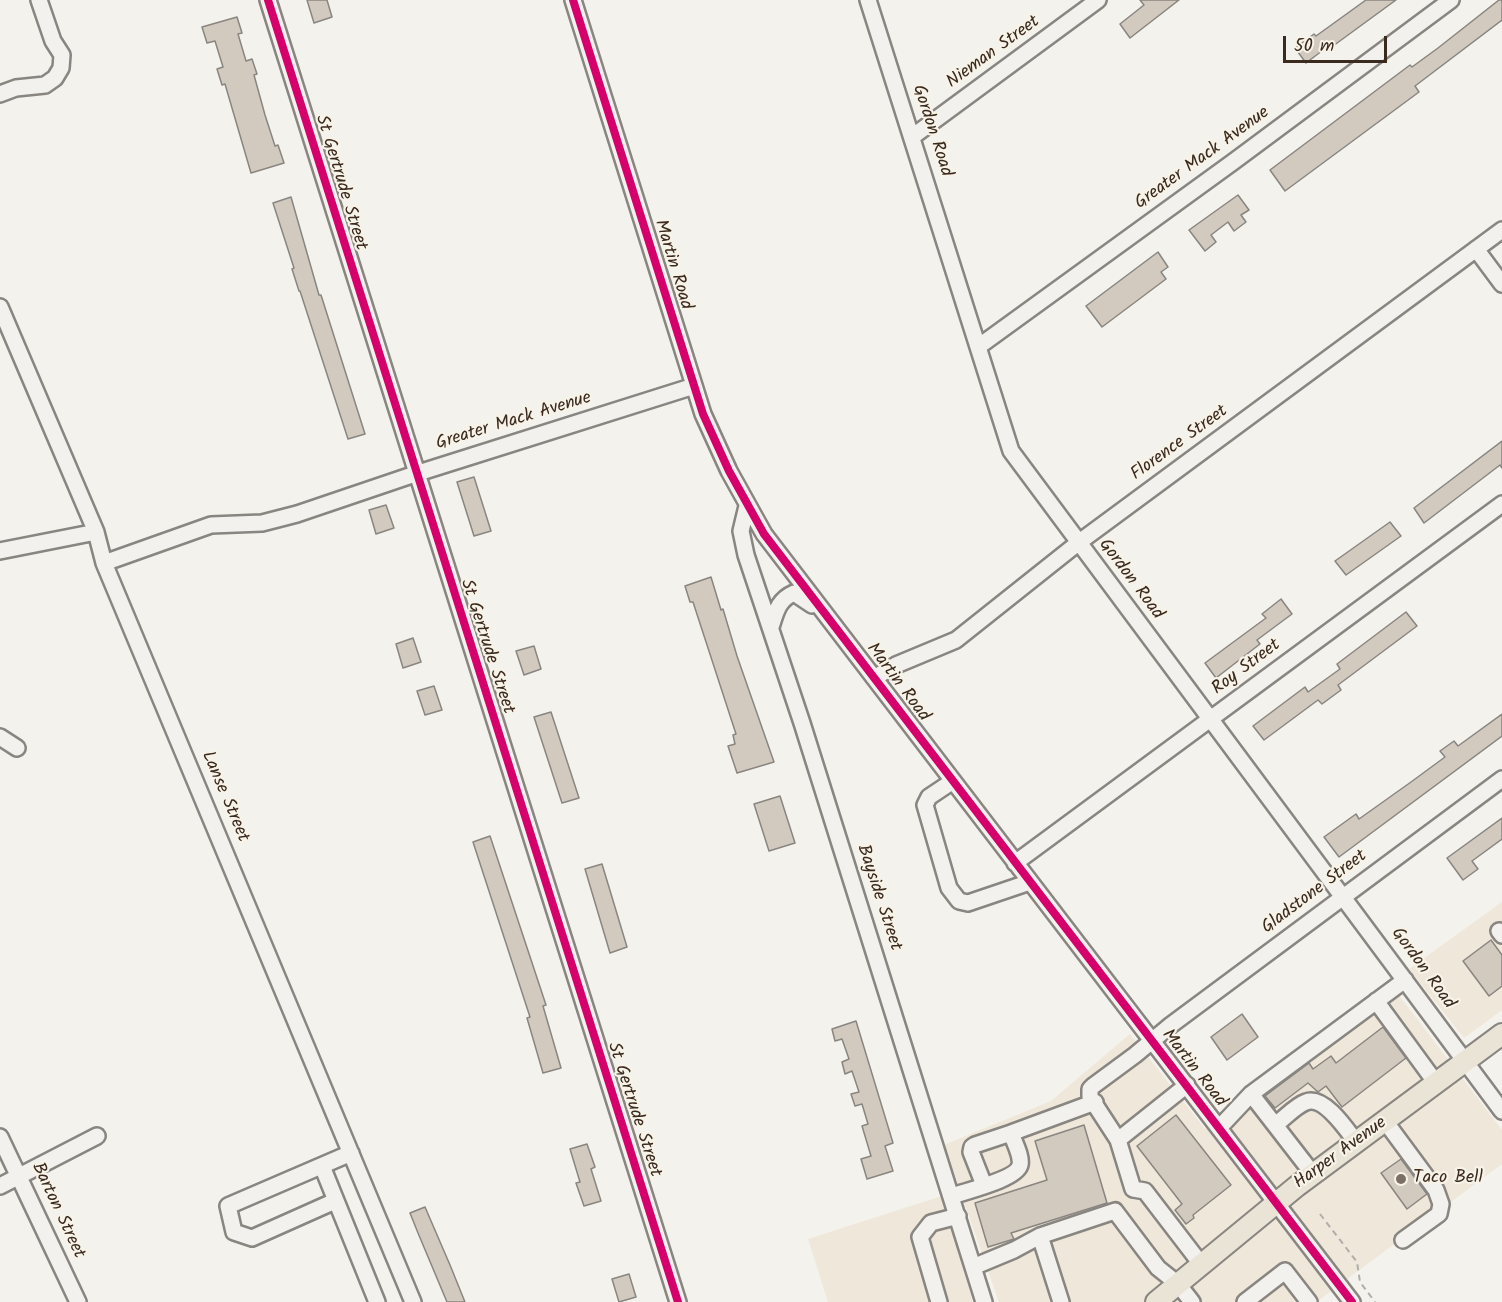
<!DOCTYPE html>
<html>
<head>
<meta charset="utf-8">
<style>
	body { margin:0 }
	#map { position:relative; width:1502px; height:1302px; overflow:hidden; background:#f4f2ec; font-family:Kalam,sans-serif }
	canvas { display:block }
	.scale { position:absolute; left:1283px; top:36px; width:104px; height:27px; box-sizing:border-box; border:3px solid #3b2a1e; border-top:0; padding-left:8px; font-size:18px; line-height:21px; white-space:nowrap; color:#3b2a1e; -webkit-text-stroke:4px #f7f3e8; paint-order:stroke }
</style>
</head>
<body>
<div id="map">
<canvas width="1502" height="1302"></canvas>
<div class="scale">50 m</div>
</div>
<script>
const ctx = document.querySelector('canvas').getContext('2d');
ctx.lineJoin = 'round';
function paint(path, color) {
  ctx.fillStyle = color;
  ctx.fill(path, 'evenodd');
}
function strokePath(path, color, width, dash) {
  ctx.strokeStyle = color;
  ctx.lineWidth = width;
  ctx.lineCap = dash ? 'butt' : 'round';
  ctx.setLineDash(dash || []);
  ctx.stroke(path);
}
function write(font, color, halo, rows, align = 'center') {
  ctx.font = font + ' Kalam,sans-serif';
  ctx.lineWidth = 4.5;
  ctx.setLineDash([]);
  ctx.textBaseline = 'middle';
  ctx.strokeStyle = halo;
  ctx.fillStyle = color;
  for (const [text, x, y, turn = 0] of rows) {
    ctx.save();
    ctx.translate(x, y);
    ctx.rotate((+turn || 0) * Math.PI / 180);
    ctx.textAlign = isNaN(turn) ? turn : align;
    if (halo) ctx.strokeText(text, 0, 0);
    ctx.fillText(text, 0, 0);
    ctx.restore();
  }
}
paint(new Path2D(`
	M 1502,902 L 1502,1010 L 1464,1038 L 1409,969 Z
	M 1388,981 L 1502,1130 L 1502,1164 L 1319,1300 L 1320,1302 L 999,1302 L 944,1145 L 1051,1101 L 1130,1034 L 1205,1129 Z
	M 942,1196 L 973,1302 L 828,1302 L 808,1239 Z`), '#efe7d9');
const building = new Path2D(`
	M 307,0 L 327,0 L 332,17 L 314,23 Z
	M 1140,0 L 1179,0 L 1130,38 L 1120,24 L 1144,5 Z
	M 1366,0 L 1396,0 L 1333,46 L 1331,44 L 1306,63 L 1295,48 L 1314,34 L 1316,36 Z
	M 1499,0 L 1502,0 L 1502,20 L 1415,86 L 1419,92 L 1285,191 L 1270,170 L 1410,65 L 1412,67 L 1438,48 Z
	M 237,17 L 242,33 L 238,34 L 246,61 L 252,59 L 257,74 L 254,75 L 265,115 L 275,146 L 278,145 L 284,163 L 251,173 L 225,84 L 222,85 L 217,69 L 223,67 L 215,41 L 207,43 L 202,27 Z
	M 1238,195 L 1249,210 L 1241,215 L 1246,222 L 1234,231 L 1228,222 L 1211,235 L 1216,242 L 1205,251 L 1189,230 Z
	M 291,197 L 319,295 L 321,295 L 365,434 L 348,439 L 300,291 L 299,291 L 292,269 L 294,268 L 273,203 Z
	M 1158,252 L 1168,267 L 1161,272 L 1166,279 L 1102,327 L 1086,306 Z
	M 1502,441 L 1502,468 L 1500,465 L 1424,523 L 1414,508 Z
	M 474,477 L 491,531 L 474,536 L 457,482 Z
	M 386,505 L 394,528 L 376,534 L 369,510 Z
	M 1390,522 L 1401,536 L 1346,575 L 1335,561 Z
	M 711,577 L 721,610 L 723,609 L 737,656 L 774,762 L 737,773 L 728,746 L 735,744 L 733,735 L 736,734 L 693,602 L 690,602 L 685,586 Z
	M 1281,599 L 1292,614 L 1257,640 L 1260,644 L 1216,678 L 1205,663 L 1266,618 L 1262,614 Z
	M 1406,612 L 1417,626 L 1338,685 L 1341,690 L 1322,704 L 1318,700 L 1264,740 L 1253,726 L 1305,687 L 1308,692 L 1340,669 L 1337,664 Z
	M 413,638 L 421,662 L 403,668 L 396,644 Z
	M 534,646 L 541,669 L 524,675 L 516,651 Z
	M 434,686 L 442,710 L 425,715 L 417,691 Z
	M 551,712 L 579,798 L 562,803 L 534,717 Z
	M 1502,714 L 1502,736 L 1339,857 L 1324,837 L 1356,814 L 1359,819 L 1411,782 L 1445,757 L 1440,751 L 1454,741 L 1458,746 Z
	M 780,796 L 795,843 L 769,851 L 754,804 Z
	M 1502,818 L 1502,839 L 1472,861 L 1478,869 L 1463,880 L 1447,858 Z
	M 490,836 L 546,1005 L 543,1006 L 561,1068 L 543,1073 L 527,1018 L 530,1017 L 473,842 Z
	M 602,864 L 627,947 L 610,953 L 585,869 Z
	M 1491,940 L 1502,955 L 1502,986 L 1489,996 L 1463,961 Z
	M 1242,1014 L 1258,1037 L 1227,1060 L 1211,1037 Z
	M 856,1021 L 893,1143 L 885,1146 L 893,1171 L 867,1179 L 861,1159 L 871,1156 L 862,1126 L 868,1124 L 862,1104 L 855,1106 L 851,1094 L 859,1092 L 852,1071 L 845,1074 L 842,1062 L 849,1059 L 842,1039 L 835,1041 L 832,1029 Z
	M 1383,1027 L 1406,1058 L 1342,1107 L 1326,1086 L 1318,1092 L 1308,1083 L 1275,1108 L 1265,1096 L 1309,1063 L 1313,1069 L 1331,1056 L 1336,1063 Z
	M 1176,1115 L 1231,1185 L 1193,1215 L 1194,1218 L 1186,1224 L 1175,1210 L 1182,1204 L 1137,1146 Z
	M 1084,1125 L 1107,1203 L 1011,1233 L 1014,1239 L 988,1247 L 975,1203 L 1047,1180 L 1035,1141 Z
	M 587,1144 L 595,1167 L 591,1169 L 601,1201 L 584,1206 L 576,1183 L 580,1182 L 570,1149 Z
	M 1401,1159 L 1427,1194 L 1407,1209 L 1381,1173 Z
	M 425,1207 L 450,1265 L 465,1302 L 447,1302 L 418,1233 L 410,1213 Z
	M 629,1274 L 636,1297 L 619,1302 L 612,1279 Z`);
paint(building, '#d2cabf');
strokePath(building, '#898580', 1.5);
const minor = new Path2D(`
	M 268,0 L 678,1302
	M 573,0 L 703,414 L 729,471 L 764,534 L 1352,1302
	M 868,0 L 1011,451 L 1502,1111
	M 0,94 L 16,88 L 45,85 L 55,78 L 61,68 L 62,55 L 53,41 L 39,0
	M 912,137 L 1098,0
	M 1476,249 L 1502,284
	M 0,307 L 96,532 L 104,563 L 413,1302
	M 978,347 L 1233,162 L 1451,0
	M 747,506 L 741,531 L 746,555 L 802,723 L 984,1302
	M 0,551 L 96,532
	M 104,563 L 211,525 L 262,523 L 297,514 L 415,474 L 694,386
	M 771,627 C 776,612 778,600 794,593 L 812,605
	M 874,678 L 896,665 L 956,640 L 1078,543 L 1502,230
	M 0,737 L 17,748
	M 953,781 L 929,797 L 925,805 L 949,888 L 959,901 L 968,903 L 1030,882
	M 1015,863 L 1502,504
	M 1499,931 L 1502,935
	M 1376,1001 L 1436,1083
	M 1251,1094 L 1313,1174
	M 1385,1121 L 1436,1190 L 1441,1204 L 1439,1214 L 1403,1240
	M 1275,1125 C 1285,1118 1295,1106 1306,1102 C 1324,1095 1347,1130 1356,1142
	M 1219,1128 L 1251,1094 L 1405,980
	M 1011,1133 L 1095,1102
	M 0,1137 L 78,1302
	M 1118,1140 L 1090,1097 L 1090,1089 L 1093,1086 L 1135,1055 L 1171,1025 L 1502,779
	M 322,1166 L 377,1302
	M 0,1186 L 97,1136
	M 1133,1189 L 1118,1140 L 1187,1085
	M 1133,1189 L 1145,1191 L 1201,1264
	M 952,1196 C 966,1191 1017,1179 1020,1165 C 1022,1156 1014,1142 1011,1133 L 975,1145 L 972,1147 L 971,1152 L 984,1185
	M 335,1201 L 252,1238 L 234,1232 L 228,1206 L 351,1153
	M 1040,1236 L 1061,1302
	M 973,1267 L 1014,1250 L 1040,1236 L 1115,1211 L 1158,1268 L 1178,1284 L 1192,1302
	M 939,1302 L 920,1237 L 931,1223 L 958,1216
	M 1245,1302 L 1285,1271 L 1309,1302`);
const major = new Path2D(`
	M 1156,1302 L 1297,1186 L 1502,1034`);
strokePath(minor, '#898580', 20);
strokePath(major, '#898580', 24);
strokePath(new Path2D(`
	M 1320,1214 L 1357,1262 L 1360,1282 L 1375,1302`), '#b1aeaa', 2, [6, 4.5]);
strokePath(minor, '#f2f1ed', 15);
strokePath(major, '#e9e4d6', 20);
strokePath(new Path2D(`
	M 268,0 L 678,1302
	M 573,0 L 703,414 L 729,471 L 764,534 L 1352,1302`), '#d6006c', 8);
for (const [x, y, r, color] of [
	[1401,1179,6,"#7c7066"]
]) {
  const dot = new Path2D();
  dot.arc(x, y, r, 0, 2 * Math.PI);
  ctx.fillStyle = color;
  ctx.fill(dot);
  strokePath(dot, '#f7f3e8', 2);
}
write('18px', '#3b2a1e', '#f7f3e8', [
	["Nieman Street",994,53,-36],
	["Gordon Road",931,131,72],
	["Greater Mack Avenue",1203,159,-36],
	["St Gertrude Street",340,183,73],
	["Martin Road",672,265,73],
	["Greater Mack Avenue",514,422,-17],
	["Florence Street",1180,444,-36],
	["Gordon Road",1130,580,53],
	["St Gertrude Street",486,647,72],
	["Roy Street",1247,668,-37],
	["Martin Road",897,683,53],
	["Lanse Street",224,797,67],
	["Gladstone Street",1315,893,-37],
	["Bayside Street",878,898,72],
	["Gordon Road",1422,969,54],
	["Martin Road",1193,1069,52],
	["St Gertrude Street",633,1110,72],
	["Harper Avenue",1341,1154,-36],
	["Barton Street",57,1211,65]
]);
write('18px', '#3b2a1e', '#f7f3e8', [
	["Taco Bell",1413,1179]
], 'left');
</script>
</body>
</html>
